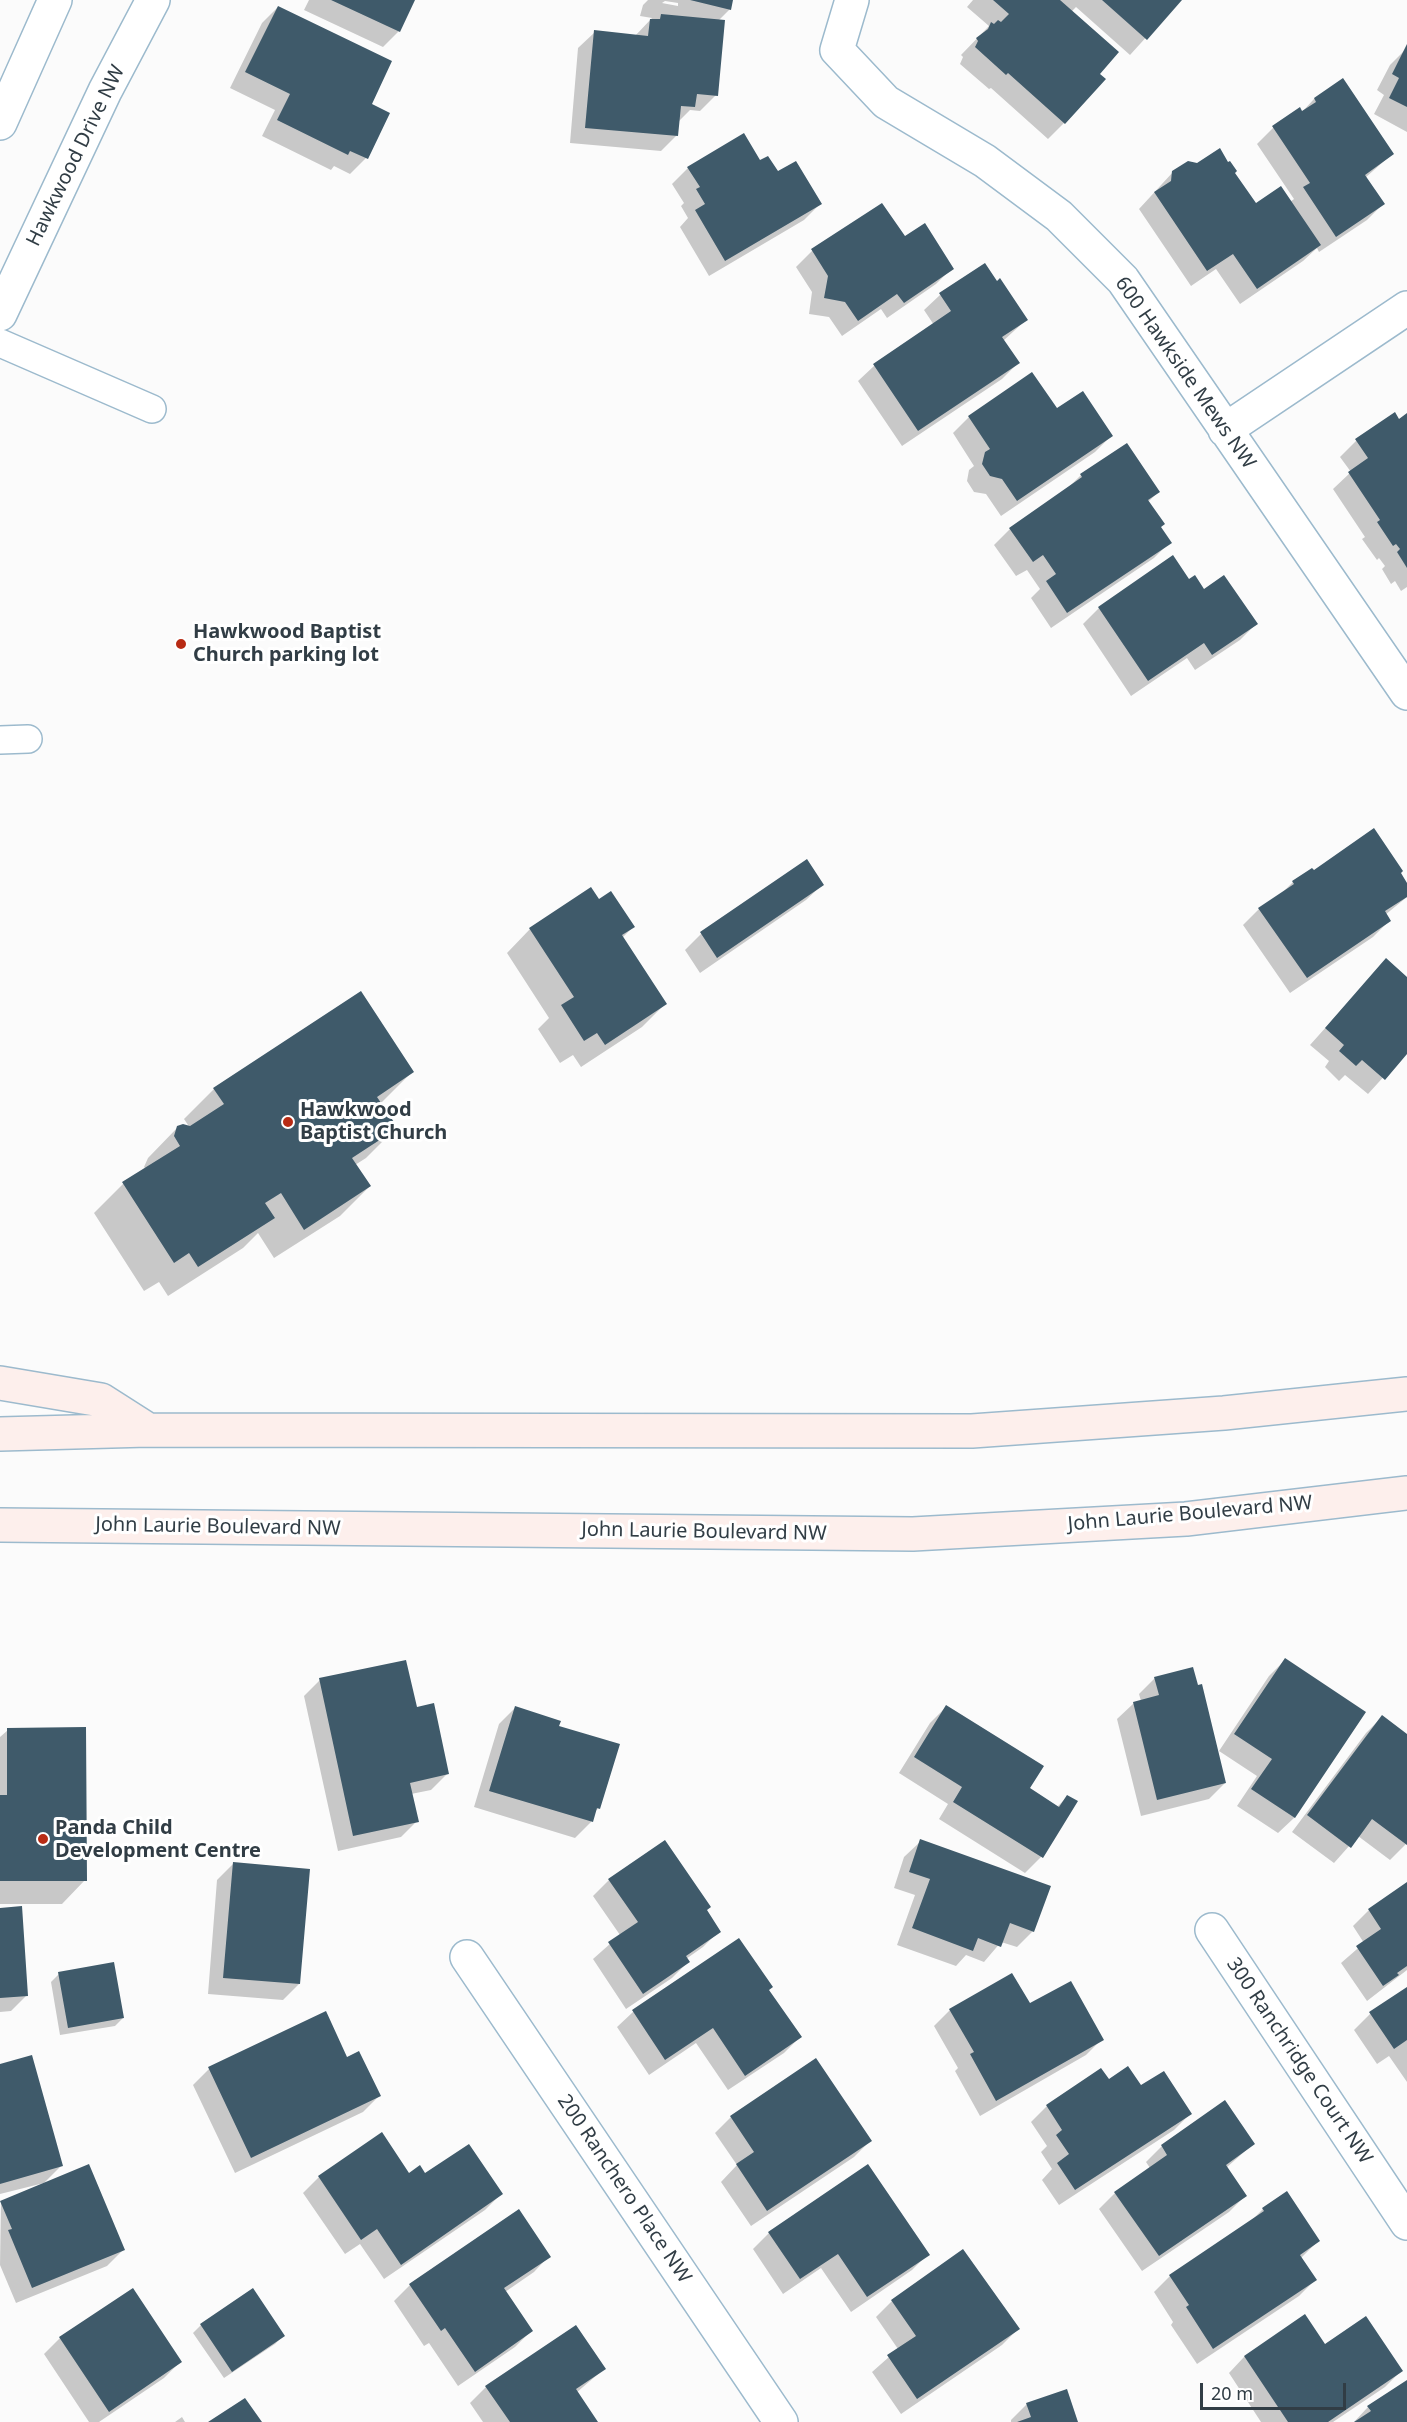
<!DOCTYPE html>
<html>
<head>
<meta charset="utf-8">
<style>
	body { margin:0 }
	#map { position:relative; width:1407px; height:2422px; overflow:hidden; background:#fbfbfb; font-family:"Noto Sans",sans-serif }
	canvas { display:block }
	.scale { position:absolute; left:1200px; top:2383px; width:146px; height:27px; box-sizing:border-box; border:3px solid #313d45; border-top:0; padding-left:8px; font-size:18px; line-height:21px; white-space:nowrap; color:#313d45; -webkit-text-stroke:4px #fff; paint-order:stroke }
</style>
</head>
<body>
<div id="map">
<canvas width="1407" height="2422"></canvas>
<div class="scale">20 m</div>
</div>
<script>
const ctx = document.querySelector('canvas').getContext('2d');
ctx.lineJoin = 'round';
function paint(path, color) {
  ctx.fillStyle = color;
  ctx.fill(path, 'evenodd');
}
function strokePath(path, color, width, dash) {
  ctx.strokeStyle = color;
  ctx.lineWidth = width;
  ctx.lineCap = dash ? 'butt' : 'round';
  ctx.setLineDash(dash || []);
  ctx.stroke(path);
}
function write(font, color, halo, rows, align = 'center') {
  ctx.font = font + ' "Noto Sans",sans-serif';
  ctx.lineWidth = 6;
  ctx.setLineDash([]);
  ctx.textBaseline = 'middle';
  ctx.strokeStyle = halo;
  ctx.fillStyle = color;
  for (const [text, x, y, turn = 0] of rows) {
    ctx.save();
    ctx.translate(x, y);
    ctx.rotate((+turn || 0) * Math.PI / 180);
    ctx.textAlign = isNaN(turn) ? turn : align;
    if (halo) ctx.strokeText(text, 0, 0);
    ctx.fillText(text, 0, 0);
    ctx.restore();
  }
}
paint(new Path2D(`
	M 309,0 L 414,0 L 399,31 L 383,47 L 304,10 Z
	M 648,0 L 732,0 L 730,9 L 718,21 L 716,95 L 700,111 L 690,110 L 678,122 L 677,135 L 661,151 L 570,143 L 578,48 L 595,32 L 635,36 L 652,18 L 640,16 L 643,5 ZM 665,1 L 678,3 L 678,6 L 662,3 Z
	M 973,0 L 1180,0 L 1130,55 L 1076,7 L 1071,12 L 1098,74 L 1064,123 L 1048,139 L 991,88 L 989,89 L 960,64 L 963,57 L 961,55 L 989,26 L 967,7 Z
	M 278,7 L 370,105 L 388,114 L 366,158 L 350,174 L 334,166 L 331,170 L 262,136 L 275,110 L 230,88 L 262,23 Z
	M 1406,49 L 1407,49 L 1407,132 L 1374,114 L 1384,95 L 1377,90 L 1390,65 Z
	M 1343,80 L 1392,154 L 1365,178 L 1383,204 L 1367,220 L 1319,252 L 1317,248 L 1303,261 L 1240,304 L 1216,269 L 1191,286 L 1139,209 L 1173,172 L 1233,173 L 1256,205 L 1290,202 L 1294,199 L 1257,144 L 1273,128 L 1300,109 L 1302,112 L 1314,99 Z
	M 760,162 L 820,204 L 804,220 L 709,276 L 680,227 L 688,218 L 681,206 L 684,203 L 672,184 L 688,168 Z
	M 881,205 L 905,239 L 952,268 L 936,284 L 887,318 L 881,309 L 842,336 L 829,317 L 809,314 L 812,292 L 796,267 L 812,251 Z
	M 940,295 L 1026,320 L 1003,341 L 1018,363 L 1002,379 L 902,446 L 858,381 L 874,366 L 934,325 L 924,310 Z
	M 1057,410 L 1111,436 L 1095,452 L 1001,516 L 986,494 L 974,492 L 967,481 L 969,470 L 974,466 L 953,433 L 969,417 Z
	M 1407,415 L 1407,587 L 1401,591 L 1395,581 L 1391,584 L 1382,569 L 1385,566 L 1379,558 L 1377,560 L 1362,539 L 1365,537 L 1333,489 L 1351,472 L 1340,457 L 1356,441 Z
	M 1081,475 L 1158,492 L 1148,502 L 1160,527 L 1170,542 L 1154,558 L 1051,628 L 1031,598 L 1040,589 L 1027,570 L 1016,576 L 994,545 L 1010,529 L 1065,491 Z
	M 1189,581 L 1256,624 L 1240,640 L 1195,670 L 1187,658 L 1131,696 L 1083,624 L 1099,608 Z
	M 806,861 L 822,885 L 806,900 L 700,973 L 685,950 L 701,934 Z
	M 1314,872 L 1399,873 L 1407,886 L 1407,897 L 1385,915 L 1389,921 L 1373,937 L 1290,993 L 1243,925 L 1259,909 L 1281,894 L 1293,882 Z
	M 599,901 L 633,927 L 622,938 L 665,1004 L 642,1027 L 581,1067 L 573,1055 L 560,1063 L 538,1029 L 549,1018 L 507,953 L 530,929 Z
	M 1386,960 L 1407,979 L 1407,1051 L 1368,1094 L 1345,1075 L 1339,1081 L 1325,1067 L 1329,1061 L 1310,1045 Z
	M 412,1072 L 380,1104 L 396,1128 L 366,1158 L 355,1165 L 370,1186 L 340,1216 L 274,1258 L 258,1233 L 243,1248 L 168,1296 L 159,1282 L 144,1291 L 94,1213 L 123,1184 L 146,1169 L 144,1167 L 148,1158 L 178,1127 L 190,1128 L 184,1119 L 214,1089 Z
	M 1285,1660 L 1364,1712 L 1294,1818 L 1278,1833 L 1237,1806 L 1257,1776 L 1219,1751 L 1269,1676 Z
	M 1155,1678 L 1225,1783 L 1209,1799 L 1141,1816 L 1117,1719 L 1134,1703 L 1141,1701 L 1139,1694 Z
	M 320,1680 L 416,1709 L 447,1774 L 431,1790 L 411,1794 L 417,1821 L 401,1837 L 338,1851 L 304,1696 Z
	M 946,1707 L 1028,1788 L 1057,1807 L 1067,1797 L 1076,1802 L 1041,1857 L 1025,1873 L 939,1819 L 948,1804 L 899,1773 L 930,1723 Z
	M 515,1708 L 557,1727 L 599,1808 L 594,1812 L 591,1822 L 575,1838 L 474,1807 L 499,1724 Z
	M 1382,1717 L 1407,1736 L 1407,1843 L 1390,1860 L 1358,1836 L 1334,1863 L 1292,1832 L 1366,1733 Z
	M 8,1730 L 85,1880 L 62,1904 L 0,1904 L 0,1737 Z
	M 921,1841 L 1033,1931 L 1017,1947 L 1001,1942 L 984,1962 L 966,1955 L 956,1966 L 897,1945 L 915,1895 L 894,1888 L 904,1857 Z
	M 233,1864 L 299,1984 L 283,2000 L 208,1994 L 217,1880 Z
	M 609,1880 L 705,1911 L 719,1931 L 703,1947 L 686,1959 L 688,1962 L 672,1978 L 626,2009 L 593,1959 L 620,1935 L 593,1896 Z
	M 1407,1884 L 1407,1970 L 1367,2001 L 1341,1963 L 1364,1943 L 1353,1926 L 1369,1910 Z
	M 0,1909 L 27,1995 L 11,2011 L 0,2012 Z
	M 739,1940 L 768,1990 L 800,2037 L 784,2053 L 728,2090 L 696,2043 L 649,2075 L 617,2027 L 633,2012 Z
	M 59,1974 L 123,2018 L 115,2026 L 60,2035 L 51,1982 Z
	M 1407,1988 L 1407,2082 L 1389,2056 L 1377,2064 L 1354,2030 L 1370,2014 Z
	M 1029,2005 L 1102,2039 L 1086,2055 L 980,2116 L 955,2071 L 958,2068 L 934,2026 L 950,2010 Z
	M 325,2013 L 347,2059 L 379,2096 L 363,2112 L 235,2173 L 193,2085 L 209,2069 Z
	M 0,2066 L 62,2165 L 44,2183 L 0,2194 Z
	M 1109,2081 L 1141,2087 L 1190,2114 L 1174,2130 L 1059,2205 L 1042,2180 L 1052,2169 L 1041,2152 L 1047,2146 L 1031,2122 L 1047,2106 Z
	M 1225,2103 L 1253,2144 L 1226,2168 L 1245,2196 L 1229,2212 L 1142,2271 L 1099,2209 L 1115,2193 L 1150,2168 L 1146,2162 L 1162,2146 Z
	M 731,2117 L 870,2141 L 854,2157 L 751,2226 L 721,2182 L 737,2165 L 715,2133 Z
	M 408,2175 L 425,2175 L 501,2194 L 485,2210 L 384,2279 L 360,2244 L 345,2254 L 303,2193 L 319,2177 Z
	M 1,2202 L 123,2250 L 107,2266 L 16,2303 L 0,2265 Z
	M 1263,2209 L 1318,2241 L 1301,2258 L 1315,2280 L 1299,2296 L 1197,2364 L 1171,2325 L 1173,2322 L 1154,2292 L 1170,2276 L 1251,2221 Z
	M 769,2233 L 928,2254 L 912,2270 L 851,2312 L 821,2268 L 783,2294 L 753,2249 Z
	M 549,2256 L 534,2272 L 505,2292 L 531,2331 L 515,2347 L 458,2386 L 429,2343 L 424,2346 L 394,2301 L 410,2285 Z
	M 892,2301 L 1018,2329 L 1002,2345 L 901,2414 L 872,2372 L 898,2349 L 876,2317 Z
	M 1305,2316 L 1325,2346 L 1401,2371 L 1385,2387 L 1333,2422 L 1261,2422 L 1229,2373 L 1244,2357 Z
	M 201,2325 L 283,2336 L 275,2344 L 224,2378 L 193,2333 Z
	M 60,2338 L 180,2362 L 164,2378 L 99,2422 L 89,2422 L 44,2354 Z
	M 604,2369 L 576,2393 L 596,2422 L 483,2422 L 470,2403 L 486,2387 Z
	M 1407,2382 L 1407,2422 L 1354,2422 L 1368,2407 Z
	M 1027,2404 L 1077,2422 L 1011,2422 L 1011,2420 Z
	M 182,2417 L 185,2422 L 175,2422 Z`), '#0003');
paint(new Path2D(`
	M 331,0 L 415,0 L 400,32 Z
	M 690,0 L 733,0 L 731,10 Z
	M 993,0 L 1060,0 L 1119,52 L 1100,74 L 1106,79 L 1065,124 L 1008,73 L 1006,75 L 975,47 L 978,41 L 976,38 L 988,29 L 991,22 L 994,24 L 998,20 L 1001,22 L 1009,14 Z
	M 1102,0 L 1182,0 L 1147,40 Z
	M 278,6 L 392,61 L 372,104 L 390,113 L 368,159 L 350,151 L 348,155 L 277,120 L 290,94 L 245,72 Z
	M 661,14 L 725,20 L 718,96 L 697,94 L 695,107 L 681,106 L 678,136 L 585,128 L 594,30 L 648,36 L 650,19 L 660,19 Z
	M 1407,44 L 1407,107 L 1389,98 L 1399,78 L 1392,74 Z
	M 1343,78 L 1394,154 L 1365,175 L 1385,204 L 1336,237 L 1303,187 L 1310,183 L 1272,126 L 1300,107 L 1302,111 L 1316,102 L 1314,98 Z
	M 744,133 L 760,160 L 768,156 L 778,171 L 796,161 L 822,204 L 725,261 L 695,210 L 705,204 L 696,189 L 700,187 L 687,167 Z
	M 1220,148 L 1228,162 L 1230,161 L 1237,171 L 1235,173 L 1256,203 L 1281,186 L 1321,245 L 1257,289 L 1233,254 L 1207,271 L 1154,192 L 1171,181 L 1172,171 L 1188,161 L 1197,163 Z
	M 882,203 L 905,236 L 925,223 L 954,269 L 904,303 L 897,294 L 858,321 L 845,302 L 824,298 L 828,276 L 811,249 Z
	M 985,263 L 997,281 L 1000,278 L 1028,320 L 1002,337 L 1020,363 L 918,431 L 873,364 L 951,311 L 939,293 Z
	M 1032,372 L 1057,408 L 1083,391 L 1113,436 L 1017,501 L 1002,479 L 990,476 L 982,464 L 985,452 L 990,449 L 968,416 Z
	M 1395,412 L 1399,419 L 1407,413 L 1407,568 L 1397,552 L 1400,549 L 1396,544 L 1393,546 L 1377,522 L 1380,520 L 1348,472 L 1368,458 L 1355,439 Z
	M 1127,443 L 1160,492 L 1148,500 L 1165,524 L 1161,527 L 1172,543 L 1067,613 L 1046,581 L 1056,574 L 1043,555 L 1033,562 L 1009,528 L 1082,477 L 1080,474 Z
	M 1173,555 L 1189,579 L 1195,575 L 1204,589 L 1224,575 L 1258,624 L 1212,655 L 1204,643 L 1148,681 L 1098,607 Z
	M 1374,828 L 1403,871 L 1401,873 L 1407,883 L 1407,897 L 1385,911 L 1391,921 L 1307,978 L 1258,908 L 1294,884 L 1292,881 L 1312,868 L 1314,870 Z
	M 807,859 L 824,885 L 717,958 L 700,932 Z
	M 591,887 L 599,899 L 611,891 L 635,927 L 622,935 L 667,1004 L 605,1045 L 597,1033 L 584,1041 L 561,1005 L 574,997 L 529,928 Z
	M 1386,958 L 1407,977 L 1407,1054 L 1385,1080 L 1362,1060 L 1356,1066 L 1339,1051 L 1344,1045 L 1325,1028 Z
	M 361,991 L 414,1072 L 377,1097 L 398,1128 L 352,1158 L 371,1186 L 304,1230 L 281,1193 L 265,1203 L 275,1218 L 198,1267 L 189,1253 L 174,1263 L 122,1182 L 180,1146 L 174,1136 L 177,1126 L 183,1124 L 190,1126 L 224,1104 L 213,1088 Z
	M 1285,1658 L 1366,1712 L 1295,1818 L 1251,1789 L 1272,1759 L 1234,1734 Z
	M 406,1660 L 417,1707 L 434,1703 L 449,1774 L 410,1783 L 419,1822 L 353,1836 L 319,1678 Z
	M 1193,1667 L 1198,1685 L 1202,1684 L 1226,1783 L 1157,1800 L 1133,1702 L 1159,1695 L 1154,1677 Z
	M 946,1705 L 1044,1766 L 1030,1788 L 1059,1807 L 1067,1795 L 1078,1801 L 1043,1858 L 953,1802 L 962,1787 L 914,1757 Z
	M 515,1706 L 561,1721 L 559,1726 L 620,1744 L 600,1809 L 597,1808 L 593,1822 L 489,1791 Z
	M 1382,1715 L 1407,1734 L 1407,1845 L 1372,1819 L 1351,1848 L 1307,1815 Z
	M 86,1727 L 87,1881 L 0,1881 L 0,1795 L 7,1795 L 7,1728 Z
	M 920,1839 L 1051,1886 L 1034,1932 L 1010,1923 L 1001,1947 L 978,1938 L 973,1951 L 912,1928 L 930,1879 L 909,1872 Z
	M 665,1840 L 711,1907 L 707,1910 L 721,1932 L 686,1956 L 690,1962 L 643,1994 L 608,1942 L 638,1922 L 608,1879 Z
	M 233,1862 L 310,1869 L 300,1984 L 223,1978 Z
	M 1407,1882 L 1407,1966 L 1397,1973 L 1399,1975 L 1383,1986 L 1356,1946 L 1381,1929 L 1368,1909 Z
	M 22,1906 L 28,1996 L 0,1998 L 0,1908 Z
	M 739,1938 L 773,1987 L 769,1990 L 802,2037 L 745,2076 L 713,2028 L 665,2060 L 632,2010 Z
	M 114,1962 L 124,2018 L 68,2028 L 58,1972 Z
	M 1012,1973 L 1030,2003 L 1071,1981 L 1104,2040 L 996,2101 L 970,2054 L 974,2052 L 949,2009 Z
	M 1407,1987 L 1407,2040 L 1394,2049 L 1369,2012 Z
	M 326,2011 L 347,2057 L 359,2051 L 381,2096 L 251,2158 L 208,2067 Z
	M 32,2055 L 63,2166 L 0,2184 L 0,2064 Z
	M 816,2058 L 872,2141 L 767,2211 L 736,2164 L 754,2152 L 730,2116 Z
	M 1128,2066 L 1141,2085 L 1164,2071 L 1192,2114 L 1075,2190 L 1057,2163 L 1069,2154 L 1056,2135 L 1062,2130 L 1046,2105 L 1101,2068 L 1109,2079 Z
	M 1225,2100 L 1255,2144 L 1226,2165 L 1247,2196 L 1159,2256 L 1114,2192 L 1167,2155 L 1161,2145 Z
	M 382,2132 L 409,2173 L 420,2165 L 425,2173 L 469,2144 L 503,2194 L 401,2265 L 377,2229 L 361,2240 L 318,2176 Z
	M 89,2164 L 125,2250 L 32,2288 L 8,2230 L 12,2229 L 0,2201 Z
	M 868,2164 L 930,2255 L 867,2297 L 838,2254 L 800,2279 L 768,2232 Z
	M 1287,2191 L 1320,2241 L 1300,2255 L 1317,2280 L 1213,2349 L 1186,2307 L 1189,2305 L 1169,2275 L 1264,2211 L 1262,2208 Z
	M 519,2209 L 551,2257 L 504,2288 L 533,2331 L 475,2372 L 445,2328 L 441,2331 L 409,2284 Z
	M 963,2249 L 1020,2329 L 917,2399 L 887,2355 L 916,2336 L 891,2300 Z
	M 133,2288 L 182,2362 L 109,2412 L 59,2337 Z
	M 253,2288 L 285,2336 L 232,2372 L 200,2324 Z
	M 1305,2314 L 1325,2344 L 1366,2316 L 1403,2371 L 1328,2422 L 1288,2422 L 1244,2356 Z
	M 576,2325 L 606,2369 L 576,2389 L 598,2422 L 510,2422 L 485,2386 Z
	M 1407,2380 L 1407,2422 L 1354,2422 L 1371,2411 L 1367,2406 Z
	M 1067,2389 L 1078,2422 L 1017,2422 L 1031,2417 L 1026,2403 Z
	M 245,2398 L 262,2422 L 208,2422 Z`), '#3f5a6a');
const service = new Path2D(`
	M 0,343 L 152,409
	M 0,740 L 28,739`);
const minor = new Path2D(`
	M 852,0 L 837,50 L 886,102 L 985,161 L 1059,216 L 1123,280 L 1407,693
	M 1225,430 L 1407,308
	M 1212,1930 L 1407,2223
	M 467,1957 L 781,2422`);
const tertiary = new Path2D(`
	M 0,123 L 55,0
	M 0,314 L 105,91 L 153,0`);
const secondary = new Path2D(`
	M 0,1383 L 101,1400 L 148,1430
	M 0,1434 L 148,1430 L 972,1431 L 1224,1413 L 1407,1394
	M 0,1525 L 913,1534 L 1186,1519 L 1407,1493`);
strokePath(service, '#9cbacd', 30);
strokePath(minor, '#9cbacd', 36);
strokePath(tertiary, '#9cbacd', 36);
strokePath(secondary, '#9cbacd', 36);
strokePath(service, '#fff', 27);
strokePath(minor, '#fff', 33);
strokePath(tertiary, '#fff', 33);
strokePath(secondary, '#fdefec', 33);
for (const [x, y, r, color] of [
	[181,644,6,"#b82b14"],
	[288,1122,6,"#b82b14"],
	[43,1839,6,"#b82b14"]
]) {
  const dot = new Path2D();
  dot.arc(x, y, r, 0, 2 * Math.PI);
  ctx.fillStyle = color;
  ctx.fill(dot);
  strokePath(dot, '#fff', 2);
}
write('20px', '#313d45', '#fff', [
	["Hawkwood Drive NW",76,156,-64],
	["600 Hawkside Mews NW",1185,373,55],
	["John Laurie Boulevard NW",1190,1514,-5],
	["John Laurie Boulevard NW",218,1527,1],
	["John Laurie Boulevard NW",704,1532,1],
	["300 Ranchridge Court NW",1299,2061,56],
	["200 Ranchero Place NW",624,2189,56]
]);
write('bold 20px', '#313d45', '#fff', [
	["Hawkwood Baptist",193,632],
	["Church parking lot",193,655],
	["Hawkwood",300,1110],
	["Baptist Church",300,1133],
	["Panda Child",55,1828],
	["Development Centre",55,1851]
], 'left');
</script>
</body>
</html>
